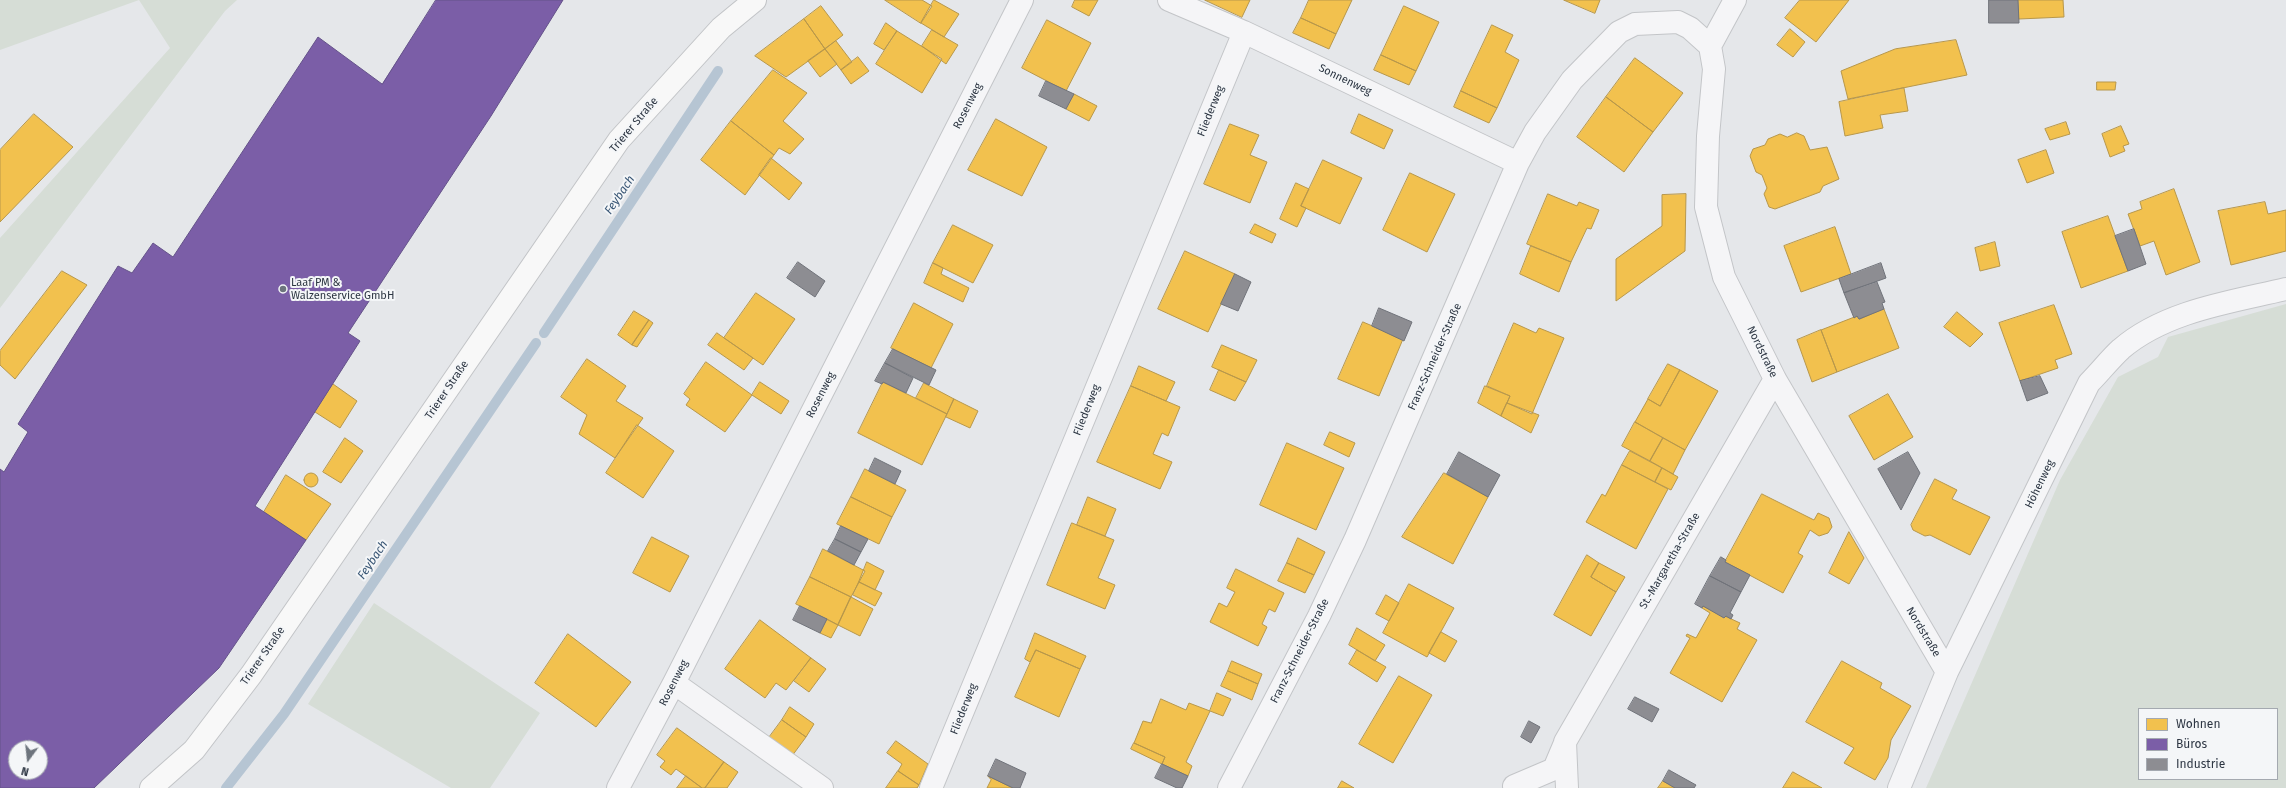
<!DOCTYPE html>
<html>
<head>
<meta charset="utf-8">
<style>
	body { margin:0 }
	#map { position:relative; width:2286px; height:788px; overflow:hidden; background:#e5e7ea; font-family:"Fira Sans",sans-serif }
	canvas { display:block }
	.legend { position:absolute; left:2138px; top:708px; width:140px; height:72px; box-sizing:border-box; background:#f4f6f8; border:1px solid #a4a9b0; margin:0; padding:5px 7px; list-style:none; font-size:12px; color:#2d3643 }
	.legend li { display:flex; align-items:center; gap:8px; height:20px }
	.legend b { width:20px; border:1px solid #a4a9b0 }
	.north { position:absolute; left:8px; top:740px; width:40px; height:40px; box-sizing:border-box; background:#f4f6f8; border:1px solid #a4a9b0; border-radius:50%; rotate:195deg; font-size:11px; font-weight:700; line-height:16px; text-align:center; color:#2d3643 }
	.north::after { content:''; display:block; margin:auto; width:14px; height:18px; background:#6d747d; clip-path:polygon(50% 0,100% 100%,50% 72%,0 100%) }
</style>
</head>
<body>
<div id="map">
<canvas width="2286" height="788"></canvas>
<ul class="legend">
<li><b style="height:11px;background:#f2c14e"></b>Wohnen</li>
<li><b style="height:11px;background:#7b5ea7"></b>Büros</li>
<li><b style="height:11px;background:#8d8d92"></b>Industrie</li>
</ul>
<div class="north">N</div>
</div>
<script>
const ctx = document.querySelector('canvas').getContext('2d');
ctx.lineJoin = 'round';
function paint(path, color) {
  ctx.fillStyle = color;
  ctx.fill(path, 'evenodd');
}
function strokePath(path, color, width, dash) {
  ctx.strokeStyle = color;
  ctx.lineWidth = width;
  ctx.lineCap = dash ? 'butt' : 'round';
  ctx.setLineDash(dash || []);
  ctx.stroke(path);
}
function write(font, color, halo, rows, align = 'center') {
  ctx.font = font + ' "Fira Sans",sans-serif';
  ctx.lineWidth = 4;
  ctx.setLineDash([]);
  ctx.textBaseline = 'middle';
  ctx.strokeStyle = halo;
  ctx.fillStyle = color;
  for (const [text, x, y, turn = 0] of rows) {
    ctx.save();
    ctx.translate(x, y);
    ctx.rotate((+turn || 0) * Math.PI / 180);
    ctx.textAlign = isNaN(turn) ? turn : align;
    if (halo) ctx.strokeText(text, 0, 0);
    ctx.fillText(text, 0, 0);
    ctx.restore();
  }
}
paint(new Path2D(`
	M 0,0 L 237,0 L 225,11 L 0,308 L 0,238 L 170,48 L 139,0 L 0,50 Z
	M 2286,304 L 2286,788 L 1926,788 L 2060,480 L 2118,377 L 2158,357 L 2168,337 ZM 2139,709 L 2277,709 L 2277,779 L 2139,779 Z
	M 374,603 L 540,713 L 490,788 L 451,788 L 308,704 Z`), '#d6ddd6');
const homes = new Path2D(`
	M 885,0 L 922,0 L 932,6 L 921,23 Z
	M 934,0 L 959,14 L 944,37 L 921,23 Z
	M 1075,0 L 1098,0 L 1089,16 L 1072,7 Z
	M 1205,0 L 1250,0 L 1242,17 Z
	M 1309,0 L 1352,0 L 1336,34 L 1301,18 Z
	M 1564,0 L 1600,0 L 1595,13 Z
	M 1800,0 L 1849,0 L 1816,42 L 1785,18 Z
	M 2018,0 L 2063,0 L 2064,17 L 2019,19 Z
	M 821,6 L 843,35 L 825,49 L 804,19 Z
	M 1404,6 L 1439,22 L 1416,71 L 1381,55 Z
	M 1301,18 L 1336,34 L 1329,49 L 1293,33 Z
	M 804,19 L 825,49 L 786,77 L 755,56 Z
	M 1047,20 L 1091,43 L 1066,91 L 1022,68 Z
	M 886,23 L 897,31 L 884,50 L 874,44 Z
	M 1492,25 L 1513,35 L 1505,52 L 1519,60 L 1497,108 L 1461,91 Z
	M 1790,29 L 1805,42 L 1793,57 L 1777,45 Z
	M 932,30 L 958,45 L 946,64 L 922,46 Z
	M 897,31 L 942,59 L 922,93 L 876,64 Z
	M 1956,40 L 1967,75 L 1848,99 L 1841,71 L 1895,49 Z
	M 836,41 L 852,62 L 841,70 L 825,49 Z
	M 825,49 L 837,64 L 820,77 L 808,61 Z
	M 1381,55 L 1416,71 L 1409,85 L 1374,70 Z
	M 858,57 L 869,71 L 851,84 L 841,70 Z
	M 1635,58 L 1683,93 L 1653,132 L 1606,97 Z
	M 773,70 L 807,93 L 783,121 L 804,139 L 790,154 L 779,148 L 774,155 L 731,121 Z
	M 2097,82 L 2116,82 L 2115,90 L 2097,90 Z
	M 1904,88 L 1908,111 L 1880,115 L 1883,128 L 1845,136 L 1839,102 Z
	M 1461,91 L 1497,108 L 1489,123 L 1454,107 Z
	M 1074,94 L 1097,106 L 1089,121 L 1066,109 Z
	M 1606,97 L 1653,132 L 1624,172 L 1577,137 Z
	M 34,114 L 73,147 L 0,222 L 0,150 Z
	M 1359,114 L 1393,130 L 1384,149 L 1351,133 Z
	M 996,119 L 1047,147 L 1022,196 L 968,170 Z
	M 731,121 L 774,155 L 745,195 L 701,160 Z
	M 2066,122 L 2070,134 L 2050,140 L 2045,129 Z
	M 1230,124 L 1259,135 L 1250,155 L 1267,162 L 1250,203 L 1204,184 Z
	M 2121,126 L 2129,144 L 2123,146 L 2125,151 L 2110,157 L 2102,134 Z
	M 1797,133 L 1804,136 L 1810,150 L 1827,147 L 1839,179 L 1823,186 L 1820,192 L 1775,209 L 1769,207 L 1764,194 L 1767,188 L 1762,175 L 1756,172 L 1750,156 L 1753,149 L 1765,145 L 1768,139 L 1780,134 L 1787,137 Z
	M 2046,150 L 2054,173 L 2027,183 L 2018,160 Z
	M 771,158 L 802,183 L 789,200 L 759,175 Z
	M 1323,160 L 1362,178 L 1340,224 L 1301,206 Z
	M 1410,173 L 1455,194 L 1427,252 L 1383,230 Z
	M 1296,183 L 1309,189 L 1301,206 L 1306,208 L 1297,227 L 1280,219 Z
	M 2174,189 L 2200,262 L 2166,275 L 2154,241 L 2140,246 L 2128,214 L 2142,209 L 2140,202 Z
	M 1548,194 L 1577,206 L 1579,202 L 1599,210 L 1591,229 L 1587,228 L 1571,262 L 1527,244 Z
	M 1686,194 L 1685,251 L 1616,301 L 1616,259 L 1662,226 L 1662,195 Z
	M 2265,202 L 2268,214 L 2286,210 L 2286,251 L 2231,265 L 2218,211 Z
	M 2108,216 L 2128,271 L 2081,288 L 2062,232 Z
	M 1255,224 L 1276,234 L 1272,243 L 1250,233 Z
	M 953,225 L 993,245 L 973,283 L 933,263 Z
	M 1835,227 L 1851,274 L 1801,292 L 1784,246 Z
	M 1995,242 L 2000,266 L 1980,271 L 1975,248 Z
	M 1531,246 L 1571,262 L 1559,292 L 1520,274 Z
	M 1185,251 L 1235,274 L 1208,332 L 1158,309 Z
	M 933,263 L 943,268 L 941,274 L 969,288 L 963,302 L 924,283 Z
	M 62,271 L 87,285 L 15,379 L 0,365 L 0,351 Z
	M 756,293 L 795,319 L 763,365 L 724,338 Z
	M 914,303 L 953,324 L 931,368 L 891,348 Z
	M 2054,305 L 2072,354 L 2055,360 L 2058,368 L 2020,381 L 1999,323 Z
	M 1884,309 L 1899,348 L 1837,372 L 1821,330 L 1857,316 L 1859,319 Z
	M 634,311 L 649,320 L 632,345 L 618,335 Z
	M 1957,312 L 1983,334 L 1970,347 L 1944,327 Z
	M 649,320 L 653,323 L 637,347 L 632,345 Z
	M 1363,322 L 1403,339 L 1379,396 L 1338,379 Z
	M 1514,323 L 1536,333 L 1539,328 L 1564,338 L 1532,414 L 1507,403 L 1510,396 L 1487,386 Z
	M 1821,330 L 1837,372 L 1812,382 L 1797,340 Z
	M 717,333 L 753,358 L 744,370 L 708,345 Z
	M 1222,345 L 1257,360 L 1246,382 L 1212,367 Z
	M 587,359 L 626,386 L 616,401 L 643,418 L 615,458 L 579,434 L 587,415 L 561,397 Z
	M 706,362 L 752,395 L 725,432 L 686,405 L 690,399 L 684,394 Z
	M 1668,364 L 1680,370 L 1660,406 L 1648,399 Z
	M 1139,366 L 1175,382 L 1166,401 L 1131,386 Z
	M 1219,370 L 1246,382 L 1235,401 L 1210,390 Z
	M 1680,370 L 1718,391 L 1685,450 L 1635,422 L 1648,399 L 1660,406 Z
	M 760,382 L 789,401 L 781,414 L 752,395 Z
	M 883,382 L 947,414 L 922,465 L 858,433 Z
	M 924,383 L 954,399 L 947,414 L 916,398 Z
	M 333,384 L 357,401 L 340,428 L 315,412 Z
	M 1131,386 L 1180,407 L 1168,436 L 1162,433 L 1153,454 L 1172,462 L 1160,489 L 1097,462 Z
	M 1485,386 L 1510,396 L 1501,416 L 1478,403 Z
	M 1888,394 L 1913,437 L 1874,460 L 1849,416 Z
	M 954,399 L 978,411 L 970,428 L 946,417 Z
	M 1507,403 L 1539,415 L 1531,433 L 1501,416 Z
	M 1635,422 L 1663,438 L 1650,461 L 1622,446 Z
	M 637,425 L 674,451 L 643,498 L 606,473 Z
	M 1330,432 L 1355,443 L 1349,457 L 1324,445 Z
	M 345,438 L 363,451 L 341,483 L 323,472 Z
	M 1663,438 L 1685,450 L 1673,474 L 1650,461 Z
	M 1287,443 L 1344,468 L 1316,530 L 1260,505 Z
	M 1630,451 L 1662,468 L 1655,482 L 1622,465 Z
	M 1622,465 L 1668,489 L 1636,549 L 1586,522 L 1602,494 L 1605,496 Z
	M 1662,468 L 1678,477 L 1671,490 L 1655,482 Z
	M 865,469 L 906,490 L 892,517 L 851,497 Z
	M304 480a7 7 0 1 1 14 0a7 7 0 1 1-14 0Z
	M 1444,473 L 1488,497 L 1453,564 L 1402,537 Z
	M 286,475 L 331,504 L 306,540 L 264,512 Z
	M 1935,479 L 1957,490 L 1952,499 L 1990,517 L 1970,555 L 1930,535 L 1925,536 L 1913,530 L 1911,525 Z
	M 1762,494 L 1814,520 L 1818,513 L 1829,518 L 1832,527 L 1828,533 L 1819,536 L 1810,530 L 1798,553 L 1803,556 L 1783,593 L 1725,562 Z
	M 851,497 L 892,517 L 879,544 L 837,524 Z
	M 1088,497 L 1116,509 L 1105,536 L 1077,525 Z
	M 1072,523 L 1114,540 L 1098,578 L 1115,585 L 1105,609 L 1047,585 Z
	M 1849,532 L 1864,558 L 1849,584 L 1829,573 Z
	M 652,537 L 689,556 L 670,592 L 633,573 Z
	M 1298,538 L 1325,552 L 1314,575 L 1287,563 Z
	M 823,549 L 865,571 L 851,597 L 810,577 Z
	M 1587,555 L 1599,563 L 1591,577 L 1616,592 L 1591,636 L 1554,615 Z
	M 867,562 L 884,571 L 875,590 L 859,582 Z
	M 1287,563 L 1314,575 L 1305,593 L 1278,581 Z
	M 1599,563 L 1625,577 L 1616,592 L 1591,577 Z
	M 1236,569 L 1284,593 L 1275,612 L 1269,609 L 1267,613 L 1262,624 L 1267,627 L 1258,646 L 1210,622 L 1219,603 L 1227,607 L 1235,592 L 1227,588 Z
	M 810,577 L 851,597 L 838,625 L 796,604 Z
	M 859,582 L 882,593 L 875,606 L 853,595 Z
	M 1409,584 L 1454,608 L 1427,657 L 1383,633 Z
	M 1386,595 L 1399,603 L 1389,621 L 1376,614 Z
	M 851,597 L 873,609 L 860,636 L 838,625 Z
	M 1703,606 L 1740,623 L 1737,629 L 1757,640 L 1722,702 L 1670,673 L 1690,638 L 1686,636 L 1687,634 L 1696,638 L 1710,613 L 1702,608 Z
	M 827,619 L 838,625 L 831,638 L 820,633 Z
	M 760,620 L 811,658 L 786,690 L 776,683 L 765,698 L 725,669 Z
	M 1357,628 L 1385,645 L 1375,661 L 1349,645 Z
	M 1441,632 L 1457,641 L 1445,662 L 1429,653 Z
	M 1035,633 L 1086,656 L 1080,669 L 1036,650 L 1030,662 L 1025,659 Z
	M 568,634 L 631,682 L 596,727 L 535,683 Z
	M 1036,650 L 1080,669 L 1059,717 L 1015,697 Z
	M 1357,650 L 1386,667 L 1377,682 L 1349,664 Z
	M 811,658 L 826,669 L 809,692 L 794,681 Z
	M 1232,661 L 1262,674 L 1258,684 L 1228,671 Z
	M 1842,661 L 1882,683 L 1880,688 L 1911,706 L 1891,740 L 1888,758 L 1875,780 L 1844,763 L 1854,748 L 1806,722 Z
	M 1228,671 L 1258,684 L 1252,700 L 1221,686 Z
	M 1399,676 L 1432,695 L 1393,763 L 1359,744 Z
	M 1217,693 L 1231,699 L 1223,716 L 1210,711 Z
	M 1161,699 L 1186,710 L 1189,703 L 1210,711 L 1186,762 L 1192,766 L 1188,776 L 1162,764 L 1165,757 L 1134,743 L 1143,721 L 1151,723 Z
	M 790,707 L 814,724 L 806,737 L 782,720 Z
	M 782,720 L 806,737 L 792,756 L 768,739 Z
	M 677,728 L 724,762 L 705,788 L 702,788 L 676,769 L 671,775 L 660,767 L 665,761 L 657,755 Z
	M 896,741 L 928,764 L 919,785 L 898,771 L 902,764 L 887,753 Z
	M 1134,743 L 1165,757 L 1162,764 L 1131,749 Z
	M 724,762 L 738,772 L 727,788 L 705,788 Z
	M 898,771 L 919,785 L 917,788 L 886,788 Z
	M 1793,772 L 1822,788 L 1783,788 Z
	M 686,776 L 702,788 L 677,788 Z
	M 988,776 L 1013,788 L 987,788 L 991,780 Z
	M 1342,781 L 1354,788 L 1338,788 Z
	M 1663,781 L 1675,788 L 1658,788 Z`);
paint(homes, '#f2c14e');
strokePath(homes, '#b7974b', 1);
const offices = new Path2D(`
	M 436,0 L 563,0 L 491,116 L 348,333 L 360,341 L 255,506 L 306,540 L 219,668 L 94,788 L 0,788 L 0,469 L 4,472 L 28,432 L 18,424 L 118,266 L 132,273 L 153,243 L 173,257 L 318,37 L 382,84 ZM 16,748 L 40,748 L 40,772 L 16,772 Z`);
paint(offices, '#7b5ea7');
strokePath(offices, '#645289', 1);
const industry = new Path2D(`
	M 1989,0 L 2018,0 L 2019,23 L 1989,23 Z
	M 1046,81 L 1074,94 L 1066,109 L 1039,96 Z
	M 2134,229 L 2146,264 L 2128,271 L 2115,236 Z
	M 798,262 L 825,281 L 815,297 L 787,278 Z
	M 1881,263 L 1886,278 L 1844,293 L 1839,279 Z
	M 1235,274 L 1251,282 L 1238,311 L 1221,304 Z
	M 1877,282 L 1885,302 L 1882,303 L 1884,309 L 1859,319 L 1857,316 L 1854,318 L 1844,293 Z
	M 1379,308 L 1412,322 L 1404,341 L 1372,326 Z
	M 893,349 L 936,370 L 929,385 L 885,363 Z
	M 885,363 L 913,378 L 906,393 L 883,382 L 882,384 L 875,381 Z
	M 2040,376 L 2048,393 L 2027,401 L 2020,381 Z
	M 1459,452 L 1500,475 L 1488,497 L 1447,474 Z
	M 1908,452 L 1920,473 L 1901,510 L 1878,469 Z
	M 875,458 L 901,471 L 895,484 L 869,471 Z
	M 841,526 L 868,539 L 861,552 L 835,539 Z
	M 835,539 L 861,552 L 854,565 L 828,551 Z
	M 1721,557 L 1726,560 L 1725,562 L 1750,575 L 1741,592 L 1710,576 Z
	M 1710,576 L 1741,592 L 1730,613 L 1733,615 L 1731,619 L 1726,616 L 1724,618 L 1703,606 L 1702,608 L 1695,604 Z
	M 800,606 L 827,619 L 820,633 L 793,620 Z
	M 1635,697 L 1659,709 L 1652,722 L 1628,709 Z
	M 1529,721 L 1540,727 L 1531,743 L 1521,737 Z
	M 996,759 L 1026,773 L 1020,788 L 1013,788 L 988,776 Z
	M 1162,764 L 1188,776 L 1182,788 L 1177,788 L 1155,778 Z
	M 1669,770 L 1696,785 L 1694,788 L 1675,788 L 1663,781 Z`);
paint(industry, '#8d8d92');
strokePath(industry, '#70737a', 1);
strokePath(new Path2D(`
	M 544,333 L 718,71
	M 226,788 L 284,714 L 536,343`), '#b6c5d3', 10);
const minor = new Path2D(`
	M 1169,0 L 1244,32 L 1518,163
	M 1735,0 L 1710,46 L 1714,69 L 1708,136 L 1706,207 L 1724,277 L 1775,379 L 1947,672
	M 674,683 L 822,788
	M 1514,786 L 1554,769 L 1565,743
	M 618,788 L 674,683 L 1022,0
	M 931,788 L 1244,32
	M 1229,788 L 1319,616 L 1355,540 L 1518,163 L 1535,132 L 1572,80 L 1619,32 L 1635,24 L 1678,22 L 1690,28 L 1710,46
	M 1567,788 L 1565,742 L 1775,379
	M 1899,788 L 1947,672 L 2089,383 C 2100,372 2110,359 2121,349 C 2165,311 2231,302 2286,289`);
const major = new Path2D(`
	M 151,788 L 194,750 L 251,675 L 619,140 L 721,28 L 755,0`);
strokePath(minor, '#c3c5c8', 24);
strokePath(major, '#c2c4c7', 24);
strokePath(minor, '#f5f5f7', 22);
strokePath(major, '#f8f8f8', 22);
for (const [x, y, r, color] of [
	[283,289,4,"#6d747d"]
]) {
  const dot = new Path2D();
  dot.arc(x, y, r, 0, 2 * Math.PI);
  ctx.fillStyle = color;
  ctx.fill(dot);
  strokePath(dot, '#f4f6f8', 1.5);
}
write('11px', '#2d3643', '#f4f6f8', [
	["Sonnenweg",1345,80,26],
	["Rosenweg",968,106,-63],
	["Fliederweg",1211,111,-68],
	["Trierer Straße",634,125,-50],
	["Nordstraße",1762,352,64],
	["Franz-Schneider-Straße",1435,357,-66],
	["Trierer Straße",447,390,-56],
	["Rosenweg",821,395,-63],
	["Fliederweg",1087,410,-68],
	["Höhenweg",2040,484,-64],
	["St.-Margaretha-Straße",1670,561,-60],
	["Nordstraße",1923,632,59],
	["Franz-Schneider-Straße",1300,651,-63],
	["Trierer Straße",263,656,-55],
	["Rosenweg",674,683,-63],
	["Fliederweg",964,709,-68]
]);
write('11px', '#2d3643', '#f4f6f8', [
	["Laaf PM &",291,283],
	["Walzenservice GmbH",291,296]
], 'left');
write('italic 12px', '#395675', '#f4f6f8', [
	["Feybach",620,195,-56],
	["Feybach",373,560,-56]
]);
</script>
</body>
</html>
